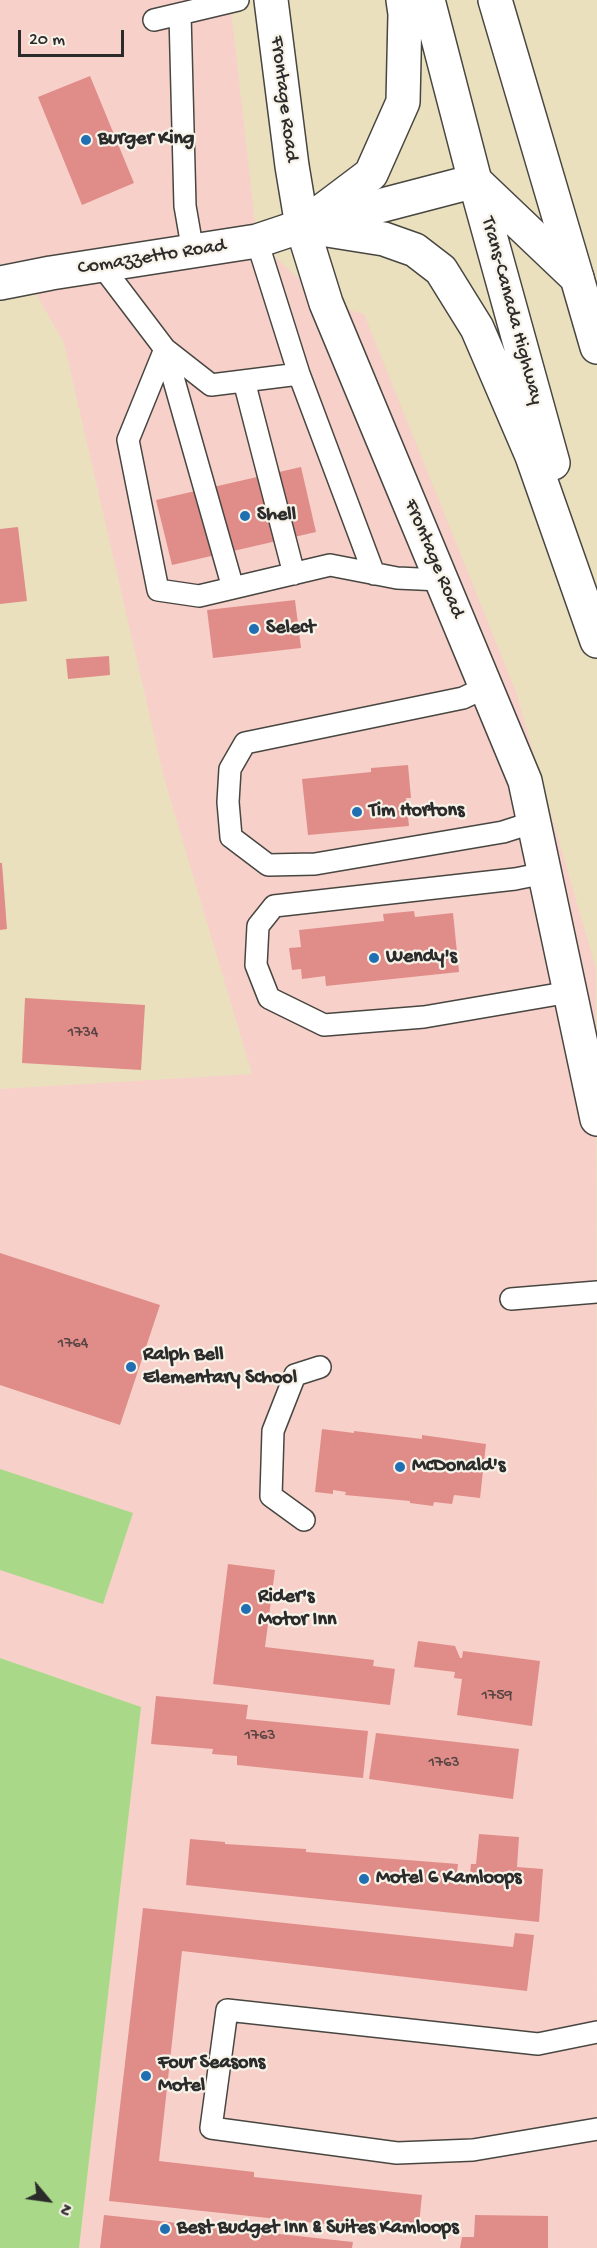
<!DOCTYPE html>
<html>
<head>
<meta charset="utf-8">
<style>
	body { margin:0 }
	#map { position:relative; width:597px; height:2248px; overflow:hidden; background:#eae0be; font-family:"Gochi Hand",sans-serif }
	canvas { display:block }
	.north { position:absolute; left:18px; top:2170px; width:60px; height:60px; -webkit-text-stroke:4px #f7f3e8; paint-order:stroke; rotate:119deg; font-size:16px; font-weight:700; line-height:24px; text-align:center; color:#2b2b2b }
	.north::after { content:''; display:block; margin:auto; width:21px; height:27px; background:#2b2b2b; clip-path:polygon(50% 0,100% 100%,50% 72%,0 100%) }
	.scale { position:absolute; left:18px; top:30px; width:106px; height:27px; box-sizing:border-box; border:3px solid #2b2b2b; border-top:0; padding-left:8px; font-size:18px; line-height:21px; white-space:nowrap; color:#2b2b2b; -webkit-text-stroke:4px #f7f3e8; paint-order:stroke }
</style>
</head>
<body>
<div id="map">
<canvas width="597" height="2248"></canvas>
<div class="north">N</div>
<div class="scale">20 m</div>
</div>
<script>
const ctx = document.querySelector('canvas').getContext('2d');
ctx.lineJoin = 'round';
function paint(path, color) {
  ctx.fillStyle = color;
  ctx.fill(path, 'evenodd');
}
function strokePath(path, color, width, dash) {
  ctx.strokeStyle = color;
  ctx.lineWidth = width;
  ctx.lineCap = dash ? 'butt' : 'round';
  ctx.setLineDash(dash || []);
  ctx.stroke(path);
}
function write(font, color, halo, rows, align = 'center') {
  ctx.font = font + ' "Gochi Hand",sans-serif';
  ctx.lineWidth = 4.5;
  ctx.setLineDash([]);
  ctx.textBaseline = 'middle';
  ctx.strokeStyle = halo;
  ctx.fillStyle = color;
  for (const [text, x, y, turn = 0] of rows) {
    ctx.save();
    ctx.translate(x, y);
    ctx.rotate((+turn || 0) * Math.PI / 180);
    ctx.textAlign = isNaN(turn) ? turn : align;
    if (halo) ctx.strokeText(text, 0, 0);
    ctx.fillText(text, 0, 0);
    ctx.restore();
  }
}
paint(new Path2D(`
	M 0,0 L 230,0 L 257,241 L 326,303 L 364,314 L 516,692 L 596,969 L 597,2248 L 79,2248 L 141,1707 L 0,1658 L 0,1089 L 252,1074 L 164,778 L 64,343 L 27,278 L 0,283 Z`), '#f7d0ca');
paint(new Path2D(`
	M 0,1469 L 133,1513 L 103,1604 L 0,1570 Z
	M 0,1658 L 141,1707 L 79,2248 L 0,2248 Z`), '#a9d988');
paint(new Path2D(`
	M 90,76 L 134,183 L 82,205 L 38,97 Z
	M 301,467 L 316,532 L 172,565 L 156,500 Z
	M 18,527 L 27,601 L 0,604 L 0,529 Z
	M 295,600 L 301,648 L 213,658 L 207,610 Z
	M 109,656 L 110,675 L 68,679 L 66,659 Z
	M 408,765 L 411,798 L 406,798 L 409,826 L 308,835 L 302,779 L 371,772 L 371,768 Z
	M 0,863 L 2,863 L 7,929 L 0,930 Z
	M 414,911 L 415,917 L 453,913 L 459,972 L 326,986 L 325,976 L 302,979 L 301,969 L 292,970 L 289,948 L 301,947 L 299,930 L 384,921 L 383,914 Z
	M 25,998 L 145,1005 L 141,1070 L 22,1063 Z
	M 0,1253 L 160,1305 L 120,1425 L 0,1385 Z
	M 322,1429 L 354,1433 L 354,1431 L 422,1439 L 422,1435 L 486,1444 L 480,1498 L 454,1495 L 452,1504 L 434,1502 L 433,1506 L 410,1503 L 410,1501 L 345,1495 L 346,1492 L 333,1490 L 333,1494 L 315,1492 Z
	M 228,1564 L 275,1570 L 265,1647 L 374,1660 L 373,1666 L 395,1669 L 390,1705 L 213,1684 Z
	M 418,1641 L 455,1646 L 460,1658 L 462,1658 L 463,1651 L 540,1661 L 532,1726 L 457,1715 L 462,1679 L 454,1678 L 455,1672 L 414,1667 Z
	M 156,1696 L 248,1705 L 246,1719 L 368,1731 L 363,1778 L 237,1765 L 237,1756 L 212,1754 L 213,1749 L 151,1744 Z
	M 376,1733 L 519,1749 L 513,1799 L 369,1779 Z
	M 479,1834 L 519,1837 L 517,1867 L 543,1869 L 539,1922 L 186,1885 L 190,1839 L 225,1842 L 225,1844 L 306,1849 L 306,1852 L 458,1864 L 457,1872 L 470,1873 L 471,1864 L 476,1864 Z
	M 143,1908 L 513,1947 L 515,1933 L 534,1935 L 527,1991 L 182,1951 L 159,2161 L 254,2172 L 254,2177 L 422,2195 L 418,2234 L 109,2201 Z
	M 104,2215 L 353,2242 L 352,2248 L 100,2248 Z
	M 475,2215 L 548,2216 L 548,2248 L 460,2248 L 462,2237 L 474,2237 Z`), '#e08d89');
const service = new Path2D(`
	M 180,14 L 185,206 L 193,252
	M 154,20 L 238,0
	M 257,241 L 299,374
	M 102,266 L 165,349 L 211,385 L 299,374 L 374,574
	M 165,349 L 128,440 L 158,590 L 199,596 L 330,565 L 397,578 L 441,580
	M 165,349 L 233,588
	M 244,381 L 294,574
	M 486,687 L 463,698 L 245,743 L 230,769 L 228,802 L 231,837 L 268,865 L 315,864 L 503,832 L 534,822
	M 545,873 L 515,879 L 274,906 L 258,926 L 256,965 L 269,998 L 324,1025 L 424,1017 L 570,992
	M 511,1299 L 597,1292
	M 304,1520 L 271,1496 L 273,1431 L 295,1375 L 320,1367
	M 597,2032 L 538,2044 L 227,2010 L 211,2128 L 397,2153 L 473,2150 L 597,2129`);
const minor = new Path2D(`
	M 271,0 L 292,166 L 302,226 L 326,303 L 525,781 L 597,1119`);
const tertiary = new Path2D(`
	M 0,283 L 51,273 L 257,241 L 302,226`);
const trunk = new Path2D(`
	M 475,181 L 553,463
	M 475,181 L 577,278 L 597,347
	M 314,223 L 475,181
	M 302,226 L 384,239 L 415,250 L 441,270 L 477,328 L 532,456 L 597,641`);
const motorway = new Path2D(`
	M 428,0 L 475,181
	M 495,0 L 577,278
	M 302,226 L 371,174 L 403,102 L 405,14 L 403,0`);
strokePath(service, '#484641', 24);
strokePath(minor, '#484641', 36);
strokePath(tertiary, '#484641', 36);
strokePath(trunk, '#484641', 36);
strokePath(motorway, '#484641', 36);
strokePath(service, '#fff', 21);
strokePath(minor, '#fff', 33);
strokePath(tertiary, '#fff', 33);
strokePath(trunk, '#fff', 33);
strokePath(motorway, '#fff', 33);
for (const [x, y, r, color] of [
	[86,140,6,"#1f6fb2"],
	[245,516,6,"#1f6fb2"],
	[254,629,6,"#1f6fb2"],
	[357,812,6,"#1f6fb2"],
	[374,958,6,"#1f6fb2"],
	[131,1367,6,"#1f6fb2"],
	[400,1467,6,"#1f6fb2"],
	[246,1609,6,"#1f6fb2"],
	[364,1879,6,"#1f6fb2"],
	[146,2076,6,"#1f6fb2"],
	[165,2229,6,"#1f6fb2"]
]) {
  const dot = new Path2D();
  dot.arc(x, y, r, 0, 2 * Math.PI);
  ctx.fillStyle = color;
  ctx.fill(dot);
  strokePath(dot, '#f7f3e8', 2);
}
write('16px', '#584442', null, [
	["1734",83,1034],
	["1764",73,1345],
	["1759",497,1697],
	["1763",260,1737],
	["1763",444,1764]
]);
write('20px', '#2b2b2b', '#f7f3e8', [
	["Frontage Road",283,99,83],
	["Comazzetto Road",152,258,-9],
	["Trans-Canada Highway",511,311,75],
	["Frontage Road",433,559,67]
]);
write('bold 20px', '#2b2b2b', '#f7f3e8', [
	["Burger King",98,140],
	["Shell",257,516],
	["Select",266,629],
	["Tim Hortons",369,812],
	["Wendy's",386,958],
	["Ralph Bell",143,1356],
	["Elementary School",143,1379],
	["McDonald's",412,1467],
	["Rider's",258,1598],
	["Motor Inn",258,1621],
	["Motel 6 Kamloops",376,1879],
	["Four Seasons",158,2064],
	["Motel",158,2087],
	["Best Budget Inn & Suites Kamloops",177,2229]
], 'left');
</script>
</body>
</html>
